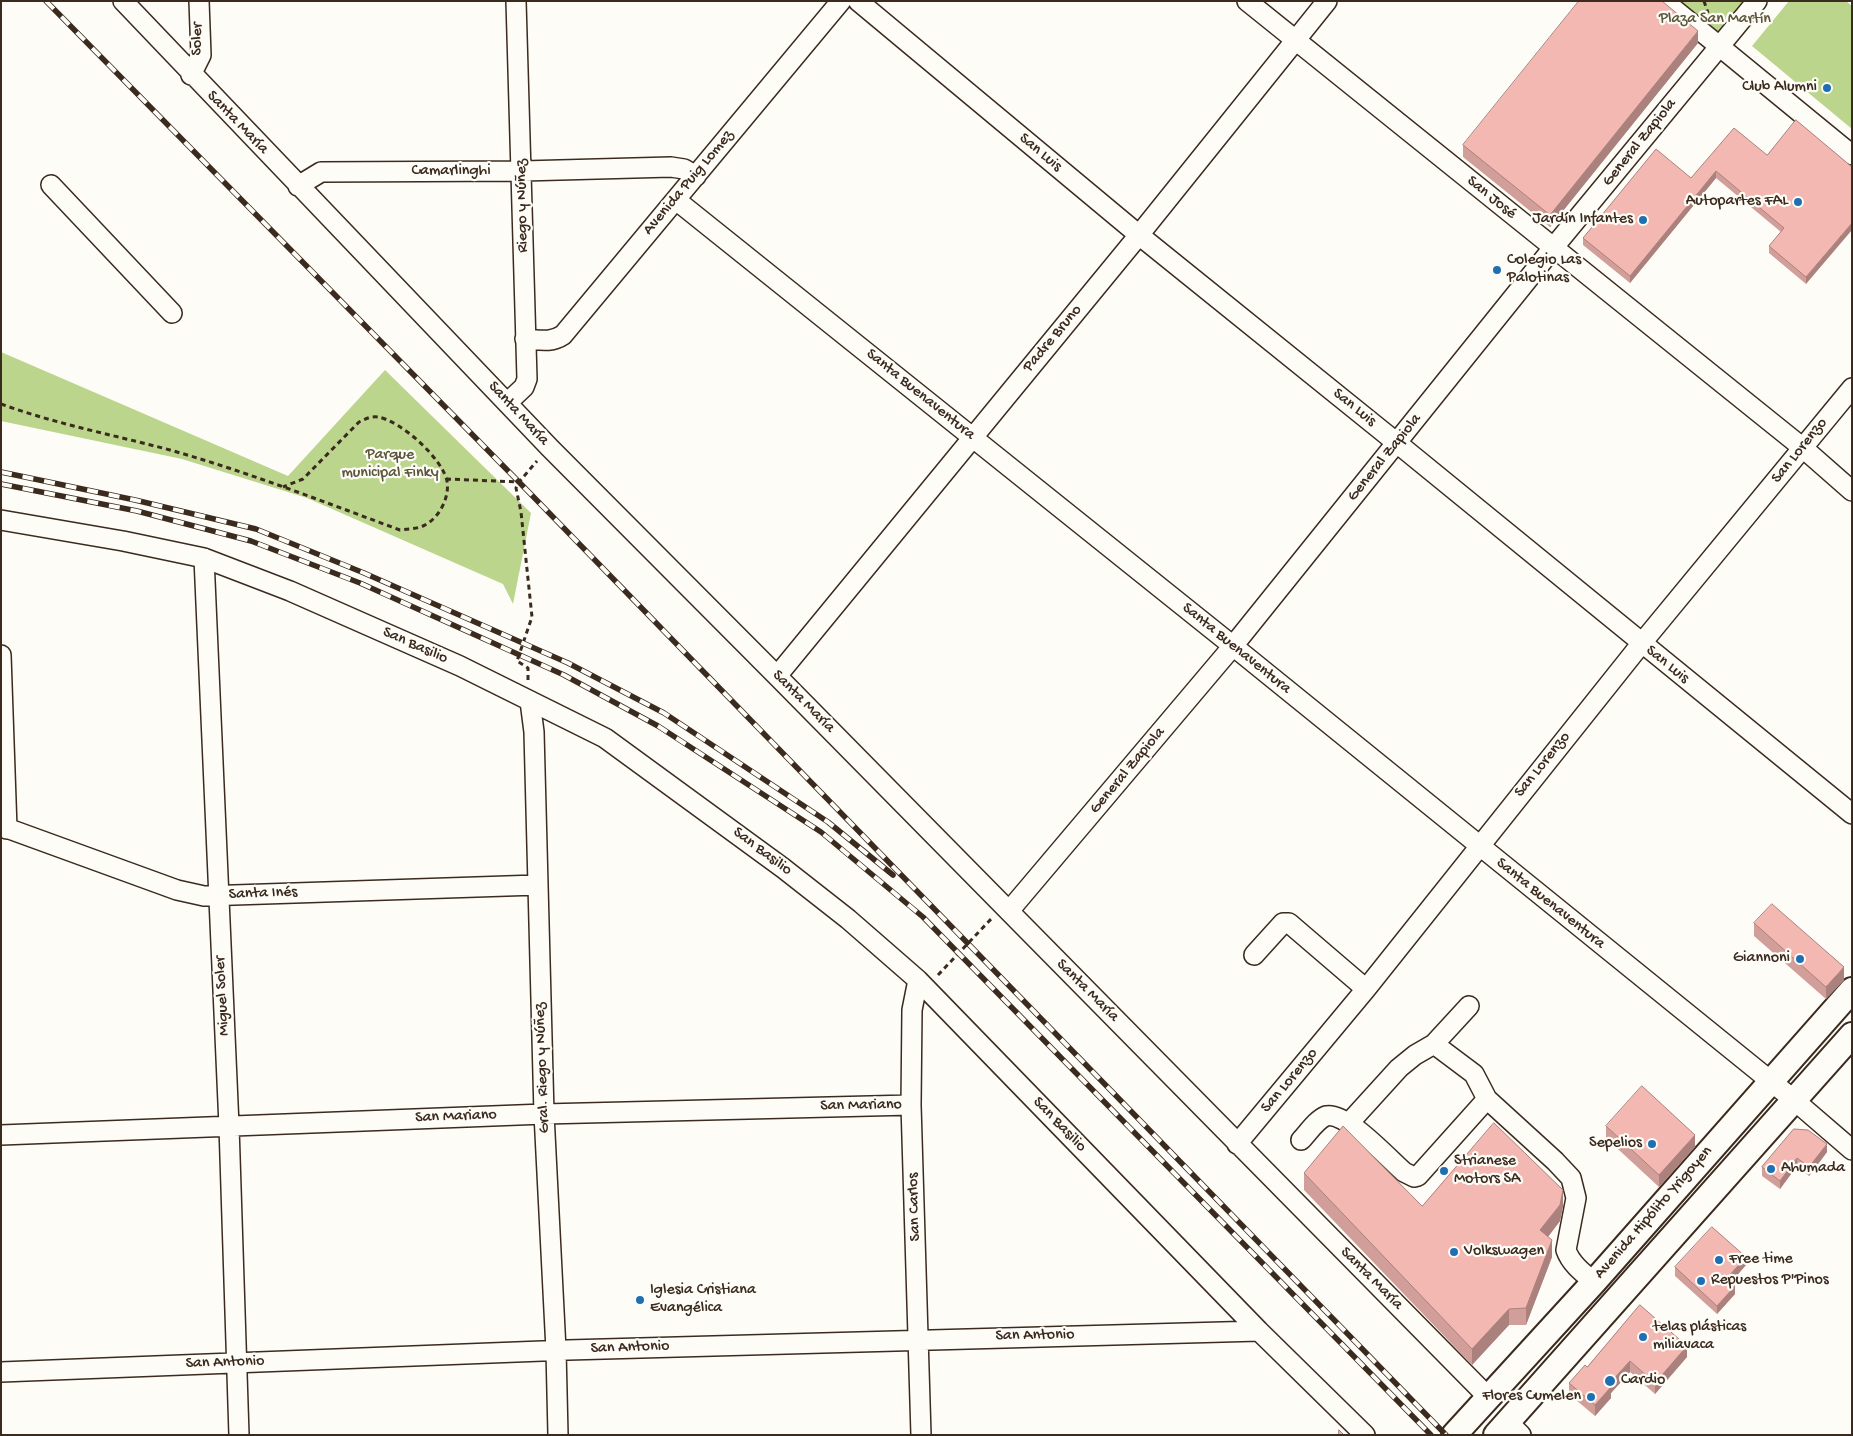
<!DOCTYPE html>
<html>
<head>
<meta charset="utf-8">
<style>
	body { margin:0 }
	#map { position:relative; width:1853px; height:1436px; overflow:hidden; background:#fdfcf7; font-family:"Gochi Hand",sans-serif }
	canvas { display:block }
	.frame { position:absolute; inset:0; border:2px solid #3b2a1e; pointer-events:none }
</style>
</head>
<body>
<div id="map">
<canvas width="1853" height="1436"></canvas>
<div class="frame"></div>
</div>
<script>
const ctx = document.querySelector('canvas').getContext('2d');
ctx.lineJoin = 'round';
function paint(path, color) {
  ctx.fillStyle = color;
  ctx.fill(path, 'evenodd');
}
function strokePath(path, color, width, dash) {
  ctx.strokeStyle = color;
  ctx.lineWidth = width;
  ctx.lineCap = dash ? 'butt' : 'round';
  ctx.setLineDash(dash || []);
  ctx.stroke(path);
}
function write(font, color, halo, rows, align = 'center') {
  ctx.font = font + ' "Gochi Hand",sans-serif';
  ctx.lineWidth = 4.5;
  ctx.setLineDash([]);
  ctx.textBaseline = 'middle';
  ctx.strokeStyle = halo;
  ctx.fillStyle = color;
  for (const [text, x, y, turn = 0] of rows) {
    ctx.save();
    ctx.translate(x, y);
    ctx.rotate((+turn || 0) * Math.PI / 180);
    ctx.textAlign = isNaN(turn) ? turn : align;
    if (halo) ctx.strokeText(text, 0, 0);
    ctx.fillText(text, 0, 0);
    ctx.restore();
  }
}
paint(new Path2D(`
	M 1664,1 L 1757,1 L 1719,47 Z
	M 1789,1 L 1846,1 L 1852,6 L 1852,129 L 1752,46 Z
	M 1,352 L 288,476 L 385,370 L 531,513 L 513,604 L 503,584 L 307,498 L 182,459 L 1,421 Z`), '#bcd58c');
const minor = new Path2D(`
	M 123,1 L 550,448 L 777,676 L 1488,1397
	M 858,1 L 1139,235 L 1397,443 L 1852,814
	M 1247,1 L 1803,448 L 1852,491
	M 1664,1 L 1852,155
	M 191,75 L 201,55 L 199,1
	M 51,185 L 172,313
	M 298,186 L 321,172 L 523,171 L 671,167 L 684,169 L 696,176
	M 676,200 L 1233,646 L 1794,1100 L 1852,1150
	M 525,339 C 540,340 551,343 563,335 L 841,1
	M 507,403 L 524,387 L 527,379 L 516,1
	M 1,520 L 123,541 L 204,558 L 290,591 L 460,666 L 605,738 L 783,868 L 848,919 L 918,980 L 1259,1331 L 1365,1435
	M 204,558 L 229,1126 L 239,1435
	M 1,655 L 7,829
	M 777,676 L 1139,235 L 1327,1
	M 530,701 L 534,732 L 544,1114 L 556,1350 L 558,1435
	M 1,826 L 177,890 L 204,896 L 537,885
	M 1009,911 L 1233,646 L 1553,248 L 1757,1
	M 1254,955 L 1283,923 L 1289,923 L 1366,989
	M 918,980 L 912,1010 L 911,1105 L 921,1435
	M 1434,1044 L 1474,1074 L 1487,1099 L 1555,1161 L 1571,1178 L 1576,1198 L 1566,1250 C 1571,1264 1583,1273 1594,1282
	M 1349,1123 L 1399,1068 L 1415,1055 L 1434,1044 L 1469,1006
	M 1,1135 L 544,1114 L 911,1105
	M 1301,1140 C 1308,1133 1316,1120 1326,1116 C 1345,1111 1389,1159 1404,1172 L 1414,1177 L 1418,1176 L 1487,1099
	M 1237,1144 L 1366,989 L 1641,644 L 1852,388
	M 1,1372 L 568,1350 L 1259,1331
	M 1508,1422 L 1521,1435`);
const major = new Path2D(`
	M 1454,1435 L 1594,1282 L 1852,990
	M 1496,1435 L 1852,1035`);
strokePath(minor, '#3b2a1e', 22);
strokePath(major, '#3b2a1e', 28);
strokePath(new Path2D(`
	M 1704,1 L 1708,13
	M 1,404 C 56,424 114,435 170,450 C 248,472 324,502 400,530 C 408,529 416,529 423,526 C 439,519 450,497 447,481 C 442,458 401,421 378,417 C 371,416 365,419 359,422 L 303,479 L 283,487
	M 446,479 L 519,482
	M 528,680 L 528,668 L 517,661 L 532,617 L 521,512 L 516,488 L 519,482 L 537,461
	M 938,975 L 992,918`), '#3b2a1e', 3, [5, 4]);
strokePath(minor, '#fdfcf7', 19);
strokePath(major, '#fdfcf7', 24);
const rail = new Path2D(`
	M 46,1 L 519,482 L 1446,1435
	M 1,472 L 135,500 L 256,529 L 364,573 L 568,663 L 664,713 L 828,822 L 893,875
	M 1,484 L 137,511 L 251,541 L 360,583 L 564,675 L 658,726 L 821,832 L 923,917 L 1431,1435`);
strokePath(rail, '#3b2a1e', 5.5);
strokePath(rail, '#fdfcf7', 4, [11]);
paint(new Path2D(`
	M 1698,43 L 1550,227 L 1463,157 L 1463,145 Z
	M 1767,155 L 1852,167 L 1806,284 L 1769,253 L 1769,246 L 1781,232 L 1716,178 L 1630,283 L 1583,245 L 1583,238 L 1691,178 Z
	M 1754,923 L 1844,980 L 1826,999 L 1754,936 Z
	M 1606,1126 L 1695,1147 L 1659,1187 L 1606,1138 Z
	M 1794,1129 L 1827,1152 L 1809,1176 L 1797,1166 L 1780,1189 L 1762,1176 L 1762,1167 Z
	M 1304,1173 L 1422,1206 L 1563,1206 L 1560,1221 L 1548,1237 L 1552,1257 L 1526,1325 L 1509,1325 L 1472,1365 L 1304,1190 Z
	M 1746,1265 L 1731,1282 L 1735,1294 L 1717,1314 L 1675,1276 L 1675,1267 Z
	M 1640,1305 L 1687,1357 L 1655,1394 L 1630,1372 L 1611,1393 L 1611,1398 L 1595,1416 L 1569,1394 L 1569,1383 L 1587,1367 Z`), '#d29e99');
paint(new Path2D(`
	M 1698,31 L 1698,43 L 1550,227 L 1550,215 Z
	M 1716,171 L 1716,178 L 1630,283 L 1630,276 Z
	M 1852,223 L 1852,230 L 1806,284 L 1806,277 Z
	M 1844,967 L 1844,980 L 1826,999 L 1826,987 Z
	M 1695,1135 L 1695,1147 L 1659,1187 L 1659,1175 Z
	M 1827,1144 L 1827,1152 L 1809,1176 L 1809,1167 Z
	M 1797,1158 L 1797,1166 L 1780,1189 L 1780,1181 Z
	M 1563,1190 L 1563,1206 L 1560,1221 L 1540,1247 L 1540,1230 Z
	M 1552,1240 L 1552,1257 L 1526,1325 L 1526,1308 Z
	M 1746,1257 L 1746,1265 L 1727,1287 L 1727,1278 Z
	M 1735,1286 L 1735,1294 L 1717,1314 L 1717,1306 Z
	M 1509,1309 L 1509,1325 L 1472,1365 L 1472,1349 Z
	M 1687,1346 L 1687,1357 L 1655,1394 L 1655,1383 Z
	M 1630,1361 L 1630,1372 L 1611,1393 L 1611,1398 L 1595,1416 L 1595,1405 L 1608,1385 Z`), '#ab817d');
const building = new Path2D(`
	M 1579,1 L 1662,1 L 1698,31 L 1550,215 L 1463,145 Z
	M 1796,120 L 1852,167 L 1852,223 L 1806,277 L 1769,246 L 1784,228 L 1716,171 L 1630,276 L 1583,238 L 1656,149 L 1691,178 L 1734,128 L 1767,155 Z
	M 1772,904 L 1844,967 L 1826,987 L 1754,923 Z
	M 1642,1086 L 1695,1135 L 1659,1175 L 1606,1126 Z
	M 1494,1123 L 1563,1190 L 1560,1205 L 1540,1230 L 1552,1240 L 1526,1308 L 1509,1309 L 1472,1349 L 1304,1173 L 1343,1126 L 1422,1206 Z
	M 1794,1129 L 1808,1130 L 1827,1144 L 1809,1167 L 1797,1158 L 1780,1181 L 1762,1167 Z
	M 1712,1227 L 1746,1257 L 1727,1278 L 1735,1286 L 1717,1306 L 1675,1267 Z
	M 1640,1305 L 1687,1346 L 1655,1383 L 1630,1361 L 1608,1385 L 1611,1387 L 1595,1405 L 1569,1383 L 1585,1365 L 1587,1367 Z
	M 1339,1430 L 1344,1435 L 1339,1435 Z`);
paint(building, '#f4b8b2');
strokePath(building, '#ab817d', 1);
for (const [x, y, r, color] of [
	[1827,88,5,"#1f6fb2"],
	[1798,202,5,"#1f6fb2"],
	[1643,220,5,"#1f6fb2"],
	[1497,270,5,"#1f6fb2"],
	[1800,959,5,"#1f6fb2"],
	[1652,1144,5,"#1f6fb2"],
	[1771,1169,5,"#1f6fb2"],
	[1444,1171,5,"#1f6fb2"],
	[1454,1252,5,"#1f6fb2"],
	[1719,1260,5,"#1f6fb2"],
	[1701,1281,5,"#1f6fb2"],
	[640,1300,5,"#1f6fb2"],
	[1643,1337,5,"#1f6fb2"],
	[1610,1381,6,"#1f6fb2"],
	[1591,1397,5,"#1f6fb2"]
]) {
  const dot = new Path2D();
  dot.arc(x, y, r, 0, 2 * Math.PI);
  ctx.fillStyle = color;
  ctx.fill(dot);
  strokePath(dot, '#fdfcf7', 2);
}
write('16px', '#5b553a', '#fdfcf7', [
	["Plaza San Martín",1715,20],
	["Parque",390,456],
	["municipal Finky",390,474]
]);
write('16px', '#3b2a1e', '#fdfcf7', [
	["Soler",198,39,-88],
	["Santa María",237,123,46],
	["General Zapiola",1640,143,-51],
	["San Luis",1040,153,40],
	["Camarlinghi",451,172],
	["Avenida Puig Lomez",689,183,-50],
	["San José",1491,198,39],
	["Riego y Núñez",523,206,-91],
	["Padre Bruno",1053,339,-50],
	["Santa Buenaventura",920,395,39],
	["San Luis",1354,408,39],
	["Santa María",518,414,47],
	["San Lorenzo",1800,451,-51],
	["General Zapiola",1385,458,-51],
	["San Basilio",415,646,24],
	["Santa Buenaventura",1236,649,39],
	["San Luis",1667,665,39],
	["Santa María",803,702,45],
	["San Lorenzo",1543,765,-51],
	["General Zapiola",1128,771,-50],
	["San Basilio",762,852,37],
	["Santa Inés",263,894,-2],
	["Santa Buenaventura",1550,904,39],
	["Santa María",1087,991,45],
	["Miguel Soler",223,996,-93],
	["Gral. Riego y Núñez",543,1068,-92],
	["San Lorenzo",1290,1081,-50],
	["San Mariano",861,1106,-1],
	["San Mariano",456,1117,-2],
	["San Basilio",1059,1125,46],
	["San Carlos",915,1207,-92],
	["Avenida Hipólito Yrigoyen",1654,1213,-49],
	["Santa María",1371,1279,45],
	["San Antonio",1035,1336,-1],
	["San Antonio",630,1348,-2],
	["San Antonio",225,1363,-2]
]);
write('16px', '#3b2a1e', '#fdfcf7', [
	["Club Alumni",1817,88,"right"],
	["Autopartes FAL",1788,202,"right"],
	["Jardín Infantes",1633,220,"right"],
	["Colegio Las",1507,261],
	["Palotinas",1507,279],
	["Giannoni",1790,959,"right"],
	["Sepelios",1642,1144,"right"],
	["Strianese",1454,1162],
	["Motors SA",1454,1180],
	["Ahumada",1781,1169],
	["Volkswagen",1464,1252],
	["Free time",1729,1260],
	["Repuestos P'Pinos",1711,1281],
	["Iglesia Cristiana",650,1291],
	["Evangélica",650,1309],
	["telas plásticas",1653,1328],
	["miliavaca",1653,1346],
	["Cardio",1621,1381],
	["Flores Cumelen",1581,1397,"right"]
], 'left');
</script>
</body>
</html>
